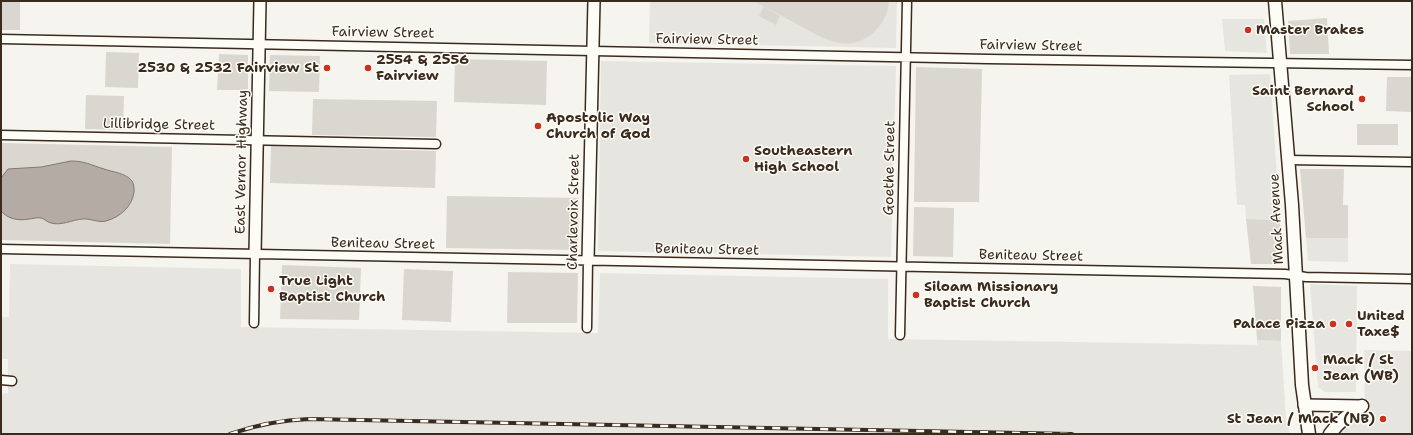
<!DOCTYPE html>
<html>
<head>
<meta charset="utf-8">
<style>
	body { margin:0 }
	#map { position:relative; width:1413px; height:435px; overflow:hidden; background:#f5f4ee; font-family:"Shantell Sans",sans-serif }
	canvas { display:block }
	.frame { position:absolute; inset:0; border:2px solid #3b2a1e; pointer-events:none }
</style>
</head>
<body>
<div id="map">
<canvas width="1413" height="435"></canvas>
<div class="frame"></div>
</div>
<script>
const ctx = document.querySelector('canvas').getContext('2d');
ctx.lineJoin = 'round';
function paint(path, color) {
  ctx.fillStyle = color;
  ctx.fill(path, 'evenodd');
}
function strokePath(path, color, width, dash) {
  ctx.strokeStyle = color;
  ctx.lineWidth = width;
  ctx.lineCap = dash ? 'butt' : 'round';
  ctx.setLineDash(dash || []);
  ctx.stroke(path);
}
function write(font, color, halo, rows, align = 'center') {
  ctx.font = font + ' "Shantell Sans",sans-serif';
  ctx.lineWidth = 3;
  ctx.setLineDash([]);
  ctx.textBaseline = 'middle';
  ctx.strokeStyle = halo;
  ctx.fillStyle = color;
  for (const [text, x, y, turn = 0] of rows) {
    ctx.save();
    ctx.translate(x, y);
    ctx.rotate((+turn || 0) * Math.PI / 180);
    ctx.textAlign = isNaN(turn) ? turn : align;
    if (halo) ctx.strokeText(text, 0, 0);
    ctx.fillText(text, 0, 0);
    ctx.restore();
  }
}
paint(new Path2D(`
	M 650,1 L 897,1 L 896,48 L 649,43 Z
	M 1222,19 L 1264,19 L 1267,53 L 1225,51 Z
	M 601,61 L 896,66 L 891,257 L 598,251 Z
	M 1270,74 L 1280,220 L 1246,219 L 1245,205 L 1237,205 L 1229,75 Z
	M 1306,238 L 1348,238 L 1348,262 L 1308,261 Z
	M 10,264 L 241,269 L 241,327 L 598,333 L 600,273 L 888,279 L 888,339 L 1257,345 L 1257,340 L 1281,341 L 1286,418 L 1290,434 L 1,434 L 1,394 L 8,393 L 8,359 L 1,359 L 1,317 L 9,317 Z
	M 1310,284 L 1357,286 L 1356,392 L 1325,392 L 1318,387 Z
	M 1364,350 L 1412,351 L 1412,434 L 1334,434 L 1349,419 L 1365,417 Z`), '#e7e5df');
paint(new Path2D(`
	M 1,1 L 20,1 L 20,30 L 1,30 Z
	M 753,1 L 889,1 C 888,14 883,24 873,33 C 847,55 821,37 797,24 C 782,16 768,9 753,1 Z
	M 764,7 L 780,16 L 776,25 L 759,16 Z
	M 1327,18 L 1329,54 L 1290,54 L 1288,21 Z
	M 106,52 L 139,53 L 138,88 L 105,87 Z
	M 219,54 L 248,55 L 248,90 L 217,90 Z
	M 270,55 L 320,56 L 319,92 L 269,91 Z
	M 455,59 L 547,61 L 546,105 L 454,102 Z
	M 916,67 L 982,69 L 979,202 L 914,202 Z
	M 1387,77 L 1412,77 L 1412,112 L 1386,111 Z
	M 86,95 L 124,96 L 123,130 L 85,129 Z
	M 313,99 L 437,101 L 436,137 L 312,135 Z
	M 1357,124 L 1398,124 L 1398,145 L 1357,145 Z
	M 1,143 L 172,147 L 170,244 L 1,240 Z
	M 271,146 L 436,151 L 435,188 L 270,183 Z
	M 1300,169 L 1344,169 L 1343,205 L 1348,205 L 1348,238 L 1306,238 Z
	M 447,196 L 579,198 L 578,250 L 446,248 Z
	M 914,207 L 954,208 L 953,257 L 913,256 Z
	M 1246,219 L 1280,220 L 1280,264 L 1251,264 Z
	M 282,265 L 361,268 L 359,320 L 280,319 Z
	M 404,269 L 453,271 L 451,322 L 402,320 Z
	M 508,272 L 578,273 L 577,323 L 507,323 Z
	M 1253,286 L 1281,287 L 1281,341 L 1257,340 Z`), '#dad6d0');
const water = new Path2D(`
	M 71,161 C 85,161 91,165 104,169 C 112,172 126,173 132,181 C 134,184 134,188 134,192 C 132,207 120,217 106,221 C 98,223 90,218 82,219 C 72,220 61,226 51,223 C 47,222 45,219 41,218 C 37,217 32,219 29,219 C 18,221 8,219 1,211 L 1,178 L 8,169 L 41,167 Z`);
paint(water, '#b4aca4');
strokePath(water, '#84786e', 1);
const minor = new Path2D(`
	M 1,39 L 988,59 L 1412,65
	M 1,135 L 436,144
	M 1288,160 L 1412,162
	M 1,249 L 1285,274 L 1306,277 L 1412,279
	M 254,323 L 255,254
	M 587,328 L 588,260
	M 900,335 L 907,1
	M 1,380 L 12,381`);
const tertiary = new Path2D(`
	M 255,254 L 260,1
	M 588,260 L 594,1
	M 1304,405 L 1362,406`);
const secondary = new Path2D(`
	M 1275,1 L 1292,205 L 1302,385 L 1309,434
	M 1330,434 C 1339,421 1350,414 1362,406`);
strokePath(minor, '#3b2a1e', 11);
strokePath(tertiary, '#3b2a1e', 14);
strokePath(secondary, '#3b2a1e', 15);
strokePath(minor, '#fdfcf7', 8);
strokePath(tertiary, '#fdfcf7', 11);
strokePath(secondary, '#fdfcf7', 12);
const rail = new Path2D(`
	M 230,434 C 256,425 282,420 309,419 L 1072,434`);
strokePath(rail, '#3b2a1e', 4);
strokePath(rail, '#fdfcf7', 2.5, [8]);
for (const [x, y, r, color] of [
	[1248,30,4,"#c8321e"],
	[327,68,4,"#c8321e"],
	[368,68,4,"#c8321e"],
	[1362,99,4,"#c8321e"],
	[538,126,4,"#c8321e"],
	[746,159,4,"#c8321e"],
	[271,289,4,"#c8321e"],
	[916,295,4,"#c8321e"],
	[1333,324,4,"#c8321e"],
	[1349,324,4,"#c8321e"],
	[1315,368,4,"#c8321e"],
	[1383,419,4,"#c8321e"]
]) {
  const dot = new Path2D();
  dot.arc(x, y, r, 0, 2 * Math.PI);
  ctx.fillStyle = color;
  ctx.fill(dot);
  strokePath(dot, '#fdfcf7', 1.5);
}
write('bold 14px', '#3b2a1e', '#fdfcf7', [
	["Master Brakes",1256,30],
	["2554 & 2556",376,60],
	["Fairview",376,76],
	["2530 & 2532 Fairview St",319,68,"right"],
	["Saint Bernard",1354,91,"right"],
	["School",1354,107,"right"],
	["Apostolic Way",546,118],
	["Church of God",546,134],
	["Southeastern",754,151],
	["High School",754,167],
	["True Light",279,281],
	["Baptist Church",279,297],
	["Siloam Missionary",924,287],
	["Baptist Church",924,303],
	["United",1357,316],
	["Taxe$",1357,332],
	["Palace Pizza",1325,324,"right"],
	["Mack / St",1323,360],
	["Jean (WB)",1323,376],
	["St Jean / Mack (NB)",1375,419,"right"]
], 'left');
write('14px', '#3b2a1e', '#fdfcf7', [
	["Fairview Street",383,33,1],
	["Fairview Street",707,40,1],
	["Fairview Street",1031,46,1],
	["Lillibridge Street",159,125,1],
	["East Vernor Highway",242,162,-89],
	["Goethe Street",890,168,-89],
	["Charlevoix Street",574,212,-89],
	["Mack Avenue",1277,219,-93],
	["Beniteau Street",383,244,1],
	["Beniteau Street",707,250,1],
	["Beniteau Street",1031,256,1]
]);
</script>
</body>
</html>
